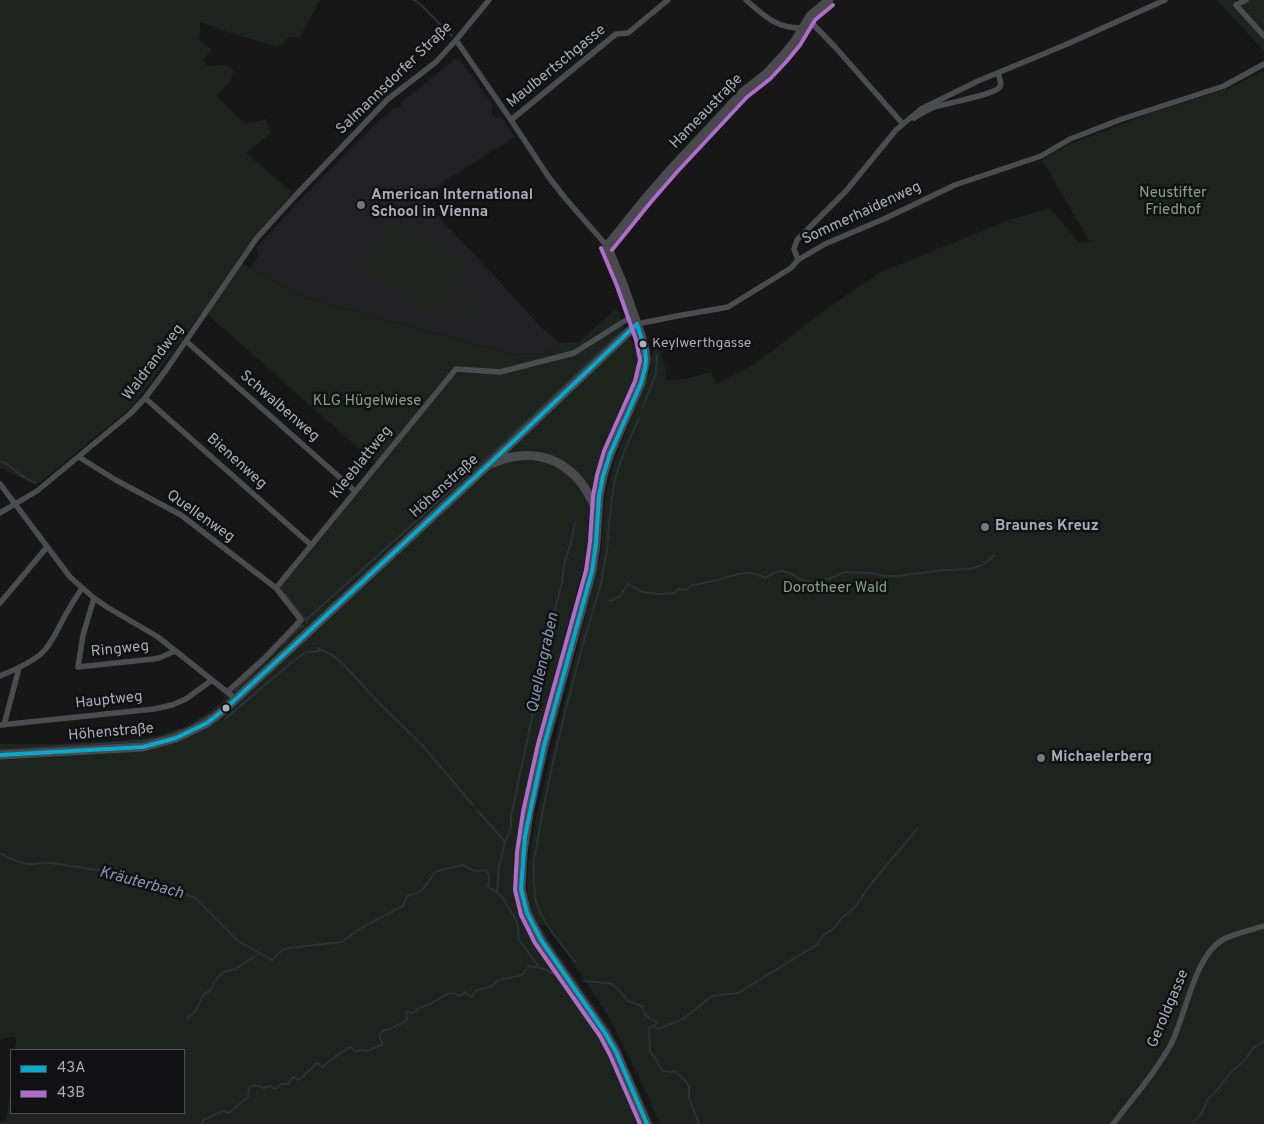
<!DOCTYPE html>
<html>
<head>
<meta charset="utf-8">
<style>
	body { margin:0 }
	#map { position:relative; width:1264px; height:1124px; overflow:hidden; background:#171717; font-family:Overpass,sans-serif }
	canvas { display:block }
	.legend { position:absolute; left:10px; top:1049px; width:175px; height:65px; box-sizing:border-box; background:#111113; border:1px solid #4d4f55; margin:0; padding:6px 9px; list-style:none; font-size:15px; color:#a8adb8 }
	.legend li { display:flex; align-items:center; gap:10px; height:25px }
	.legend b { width:25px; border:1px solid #4d4f55 }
</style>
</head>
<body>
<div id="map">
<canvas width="1264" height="1124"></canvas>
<ul class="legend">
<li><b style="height:6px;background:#00a9ce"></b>43A</li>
<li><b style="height:6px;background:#b06ccc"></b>43B</li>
</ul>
</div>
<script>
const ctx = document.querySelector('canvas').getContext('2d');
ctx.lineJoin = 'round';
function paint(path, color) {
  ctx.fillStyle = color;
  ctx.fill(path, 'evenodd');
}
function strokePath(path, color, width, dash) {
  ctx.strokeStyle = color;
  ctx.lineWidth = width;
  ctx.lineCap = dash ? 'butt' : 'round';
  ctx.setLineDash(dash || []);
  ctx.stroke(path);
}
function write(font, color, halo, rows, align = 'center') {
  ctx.font = font + ' Overpass,sans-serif';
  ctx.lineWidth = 5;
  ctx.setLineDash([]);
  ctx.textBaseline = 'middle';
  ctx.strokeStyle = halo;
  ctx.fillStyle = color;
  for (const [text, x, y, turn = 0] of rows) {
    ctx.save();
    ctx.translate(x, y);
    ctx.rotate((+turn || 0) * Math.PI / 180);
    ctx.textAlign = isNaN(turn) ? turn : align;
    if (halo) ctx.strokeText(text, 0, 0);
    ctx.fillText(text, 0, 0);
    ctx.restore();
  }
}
paint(new Path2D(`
	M 455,59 L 461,61 L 493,106 L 491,113 L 495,117 L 502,118 L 515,137 L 419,197 L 477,257 L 540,326 L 560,343 L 551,350 L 539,354 L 514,355 L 303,297 L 250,267 L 258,257 L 257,247 L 300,200 L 373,126 L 395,107 L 399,108 L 402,102 Z`), '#212123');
paint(new Path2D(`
	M 0,0 L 320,0 L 300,37 L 289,37 L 278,47 L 227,32 L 200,22 L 200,33 L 199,40 L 212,50 L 203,60 L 208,66 L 227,65 L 234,71 L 230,81 L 217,96 L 245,124 L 266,119 L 271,133 L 246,153 L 293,193 L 236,261 L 250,267 L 303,297 L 514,355 L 539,354 L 551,350 L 560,343 L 579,342 L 617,308 L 624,328 L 635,347 L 638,359 L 634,382 L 603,457 L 597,479 L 589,538 L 583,568 L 544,716 L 526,795 L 519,832 L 516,860 L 515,883 L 518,902 L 522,916 L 531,934 L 592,1023 L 602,1040 L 640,1124 L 0,1124 L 0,1121 L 6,1120 L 11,1089 L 11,1113 L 184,1113 L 184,1050 L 15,1050 L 16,1040 L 14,1036 L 0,1040 L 0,744 C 40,744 79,744 118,741 C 135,739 152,738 167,733 C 189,726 206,715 223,701 L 224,694 L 231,685 L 295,623 L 297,618 L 273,588 L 375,463 L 207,314 L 201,313 L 133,406 L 37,485 L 0,468 Z
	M 1217,0 L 1264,0 L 1264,51 Z
	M 1264,70 L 1264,1124 L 660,1124 L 639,1077 L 610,1019 L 549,925 L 537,925 C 534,917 530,910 529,902 C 524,875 531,849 535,822 L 601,552 L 605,501 L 614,462 L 649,373 L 651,359 L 655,345 L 658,343 L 666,369 L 666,380 L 686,379 L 711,372 L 716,384 L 756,363 L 825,310 L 881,272 L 1009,220 L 1050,208 L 1079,243 L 1090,242 L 1042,160 L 1065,146 L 1151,113 L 1230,88 Z
	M 392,219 L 469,265 L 438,316 L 361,270 Z
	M 467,297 L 480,304 L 465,327 L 453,320 Z
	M 538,927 L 541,928 L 613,1033 L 654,1124 L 651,1124 L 619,1051 L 604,1024 Z`), '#1d241e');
strokePath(new Path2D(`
	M 414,0 L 419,3 L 452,36
	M 643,407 L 656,373 L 657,355
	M 0,461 L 7,464 L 22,476 L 35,483
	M 607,550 C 609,526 610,500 616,476 C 621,456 631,437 639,418
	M 602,577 L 607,551
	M 282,591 L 307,622
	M 610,601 L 620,596 L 628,584 L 642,592 L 658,594 L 675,593 L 678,589 L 686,590 L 692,585 C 698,585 702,583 708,582 C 711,581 716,581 719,580 C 736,574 748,569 765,578 L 776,572 L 783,571 L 789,573 L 802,580 L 812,582 L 829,579 L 842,573 L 846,572 L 871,573 L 884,576 L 897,576 L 945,570 L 970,569 L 980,566 L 988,561 L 994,555
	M 306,620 L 500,446 L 620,333
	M 283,644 L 299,627 L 303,626
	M 318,648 L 334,656 L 344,665 L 380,704 L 422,745 L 473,805
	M 235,691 L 263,663
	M 225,719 L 292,662 L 306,652 L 315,652 L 320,650
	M 194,724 L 209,715
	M 0,750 L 142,741 L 159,738 L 185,729
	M 477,810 L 505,842
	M 0,853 C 9,858 19,863 29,864 C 37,864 44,862 52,863 C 70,866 88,868 106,872 C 115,875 122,880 131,882 C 153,887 174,888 195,898 L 238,941 L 272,960 L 283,950 L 288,948 L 342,942 L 361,928 L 403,906 L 407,896 L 417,893 L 423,889 L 435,872 L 445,869 L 463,865 C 467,867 471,870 475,871 C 478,872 481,870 484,870 C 490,871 490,881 488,885 L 489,888 L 497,892 L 504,900 L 516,920 L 518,929 L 519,940 L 539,967 L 557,975
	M 535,856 C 545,791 561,726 578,663 C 585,635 595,607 602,579
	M 534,858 C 534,872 533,889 536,902 C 542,922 562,945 575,962
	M 497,892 L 499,867 L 505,842 L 511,829 L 511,816 L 557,601 L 562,583 L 564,565 L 571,542 L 575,522
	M 584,981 L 608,983 L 613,985 L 617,988 L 628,1001 L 642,1006 L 645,1015 L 656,1022 L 656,1025 L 650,1027 L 649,1029 L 650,1052 L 655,1058 L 661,1069 L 663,1071 L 676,1072 L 687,1083 L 689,1087 L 689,1098 L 699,1124
	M 188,1020 L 189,1016 L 195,1012 L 204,994 L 210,991 L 214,982 L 223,972 L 236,969 L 247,961 L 259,954
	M 654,1026 L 658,1029 L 683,1019 L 712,996 L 738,993 L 818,944 L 823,935 L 832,930 L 842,918 L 856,906 L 870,885 L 918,828
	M 201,1124 L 203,1120 L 223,1111 L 229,1113 L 248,1097 L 249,1088 L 253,1085 L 264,1088 L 270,1086 L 275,1089 L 282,1084 L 288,1084 L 293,1077 L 299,1080 L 317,1063 L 323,1067 C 330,1059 341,1053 350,1047 L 357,1052 L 359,1050 L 367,1051 L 383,1044 L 380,1039 L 380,1034 L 384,1030 C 395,1029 390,1028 398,1025 C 403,1023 404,1023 407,1020 L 406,1013 L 408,1011 L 412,1014 L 420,1007 C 432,1007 443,992 453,993 C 456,994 458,995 461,996 L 465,992 L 471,997 L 477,990 L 491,987 L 498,980 L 519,976 L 523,974 L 529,966 L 537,967
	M 1191,1124 L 1202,1113 L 1208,1099 L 1219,1088 L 1230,1073 L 1246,1059 L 1252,1049 L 1264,1041`), '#2a3239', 2);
strokePath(new Path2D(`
	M 746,0 C 764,16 777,29 803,28
	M 1246,0 L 1236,5 L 1264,36
	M 808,19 L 835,47 L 903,124
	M 456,40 L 511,120 L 548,176 L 565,198 L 607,246
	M 914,118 C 921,114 927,110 935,107 C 947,103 992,95 999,88 C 1003,84 999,78 998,73
	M 511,120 L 616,34 L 628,33 L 668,0
	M 798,260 L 794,249 L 797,240 L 846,191 L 896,130 L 921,109 L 978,81 L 1065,45 L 1165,0
	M 637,324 L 677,316 L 728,307 L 791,268 L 798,260 L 825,244 L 886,218 L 955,185 L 1041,156 L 1070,139 L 1122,119 L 1224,86 L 1264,64
	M 186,341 L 355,491
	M 145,398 L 311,545
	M 79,457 L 114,479 L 181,515 L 276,588 L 301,620 L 266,657 L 227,692
	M 0,484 L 70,577 L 94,598 L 107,607 L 158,637 L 236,699
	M 0,513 L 37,491 L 131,413 L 145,398 L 166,370 L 256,239 L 296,195 L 388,99 L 436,62 L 456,40 L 489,0
	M 276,588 L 456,369 L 500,372 L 574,353 L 634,315
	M 94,598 L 83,635 L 78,667 L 153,659 L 159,658 L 175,651
	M 0,603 L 47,547
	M 0,676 C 14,670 29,664 41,654 C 52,644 58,628 66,614 C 71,605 76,597 82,588
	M 0,725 L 154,709 L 172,705 L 186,699 L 212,680
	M 4,725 L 19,668
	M 1113,1124 C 1133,1098 1155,1073 1171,1044 C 1186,1015 1194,955 1224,939 C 1236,933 1251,930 1264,926`), '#4b4c50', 5.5);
strokePath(new Path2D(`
	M 493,463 C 526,449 559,454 582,484 C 588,492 592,502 598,511
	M 0,755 L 143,747 L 176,738 L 207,723 L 226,708 L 304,636 L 501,453 L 637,324
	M 647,1124 L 616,1052 L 605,1033 L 541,940 L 527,913 L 521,889 L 523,853 L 529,813 L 544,746 L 592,571 L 596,543 L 599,496 L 603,476 L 610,454 L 641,383 L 646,360 L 645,350 L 642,338 L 623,284 L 607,246 L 645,199 L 672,168 L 743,92 L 766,74 L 781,58 L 795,41 L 810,16 L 829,0`), '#4a4a4e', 9);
strokePath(new Path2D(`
	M 637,324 L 645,350 L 646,360 L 645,368 L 641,383 L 610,454 L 603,476 L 599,496 L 596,543 L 592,571 L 544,746 L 525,836 L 521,889 L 527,913 L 541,940 L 605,1033 L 616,1052 L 647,1124
	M 0,755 L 143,747 L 176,738 L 207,723 L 226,708 L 304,636 L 501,453 L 637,324`), '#00a9ce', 4);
strokePath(new Path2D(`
	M 601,248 L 617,286 L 636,340 L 640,360 L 635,381 L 604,451 L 597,475 L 593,496 L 590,542 L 586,570 L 538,744 L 523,812 L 517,852 L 515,890 L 521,915 L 535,943 L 600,1036 L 610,1055 L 640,1124
	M 612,250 L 650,203 L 677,172 L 747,97 L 770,79 L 786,62 L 800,45 L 815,20 L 833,5`), '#b06ccc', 4);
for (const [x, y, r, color] of [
	[361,205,5,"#757880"],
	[643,344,4.5,"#a8adb8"],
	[985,527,5,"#757880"],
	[226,708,4.5,"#a8adb8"],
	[1041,758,5,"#757880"]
]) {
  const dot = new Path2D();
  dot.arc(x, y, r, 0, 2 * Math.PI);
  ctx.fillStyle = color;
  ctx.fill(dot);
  strokePath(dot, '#111113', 2);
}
write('14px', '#a8adb8', '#111113', [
	["Keylwerthgasse",652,344]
], 'left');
write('15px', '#a8adb8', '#111113', [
	["Maulbertschgasse",557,67,-39],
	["Salmannsdorfer Straße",395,79,-44],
	["Hameaustraße",707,112,-46],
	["Sommerhaidenweg",862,214,-25],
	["Waldrandweg",154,363,-53],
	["Schwalbenweg",279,407,41],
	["Bienenweg",236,462,42],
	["Kleeblattweg",362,463,-51],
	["Höhenstraße",445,487,-42],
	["Quellenweg",200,517,35],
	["Ringweg",120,650,-6],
	["Hauptweg",109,701,-6],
	["Höhenstraße",111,733,-5],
	["Geroldgasse",1169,1009,-67]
]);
write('15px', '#7fa381', '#111113', [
	["Neustifter",1173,194],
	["Friedhof",1173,211],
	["KLG Hügelwiese",367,402],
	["Dorotheer Wald",835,589]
]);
write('bold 15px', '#a8adb8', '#111113', [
	["American International",371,196],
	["School in Vienna",371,213],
	["Braunes Kreuz",995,527],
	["Michaelerberg",1051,758]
], 'left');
write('italic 16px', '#7f9bb3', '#111113', [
	["Quellengraben",544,663,-78],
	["Kräuterbach",141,884,15]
]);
</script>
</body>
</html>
